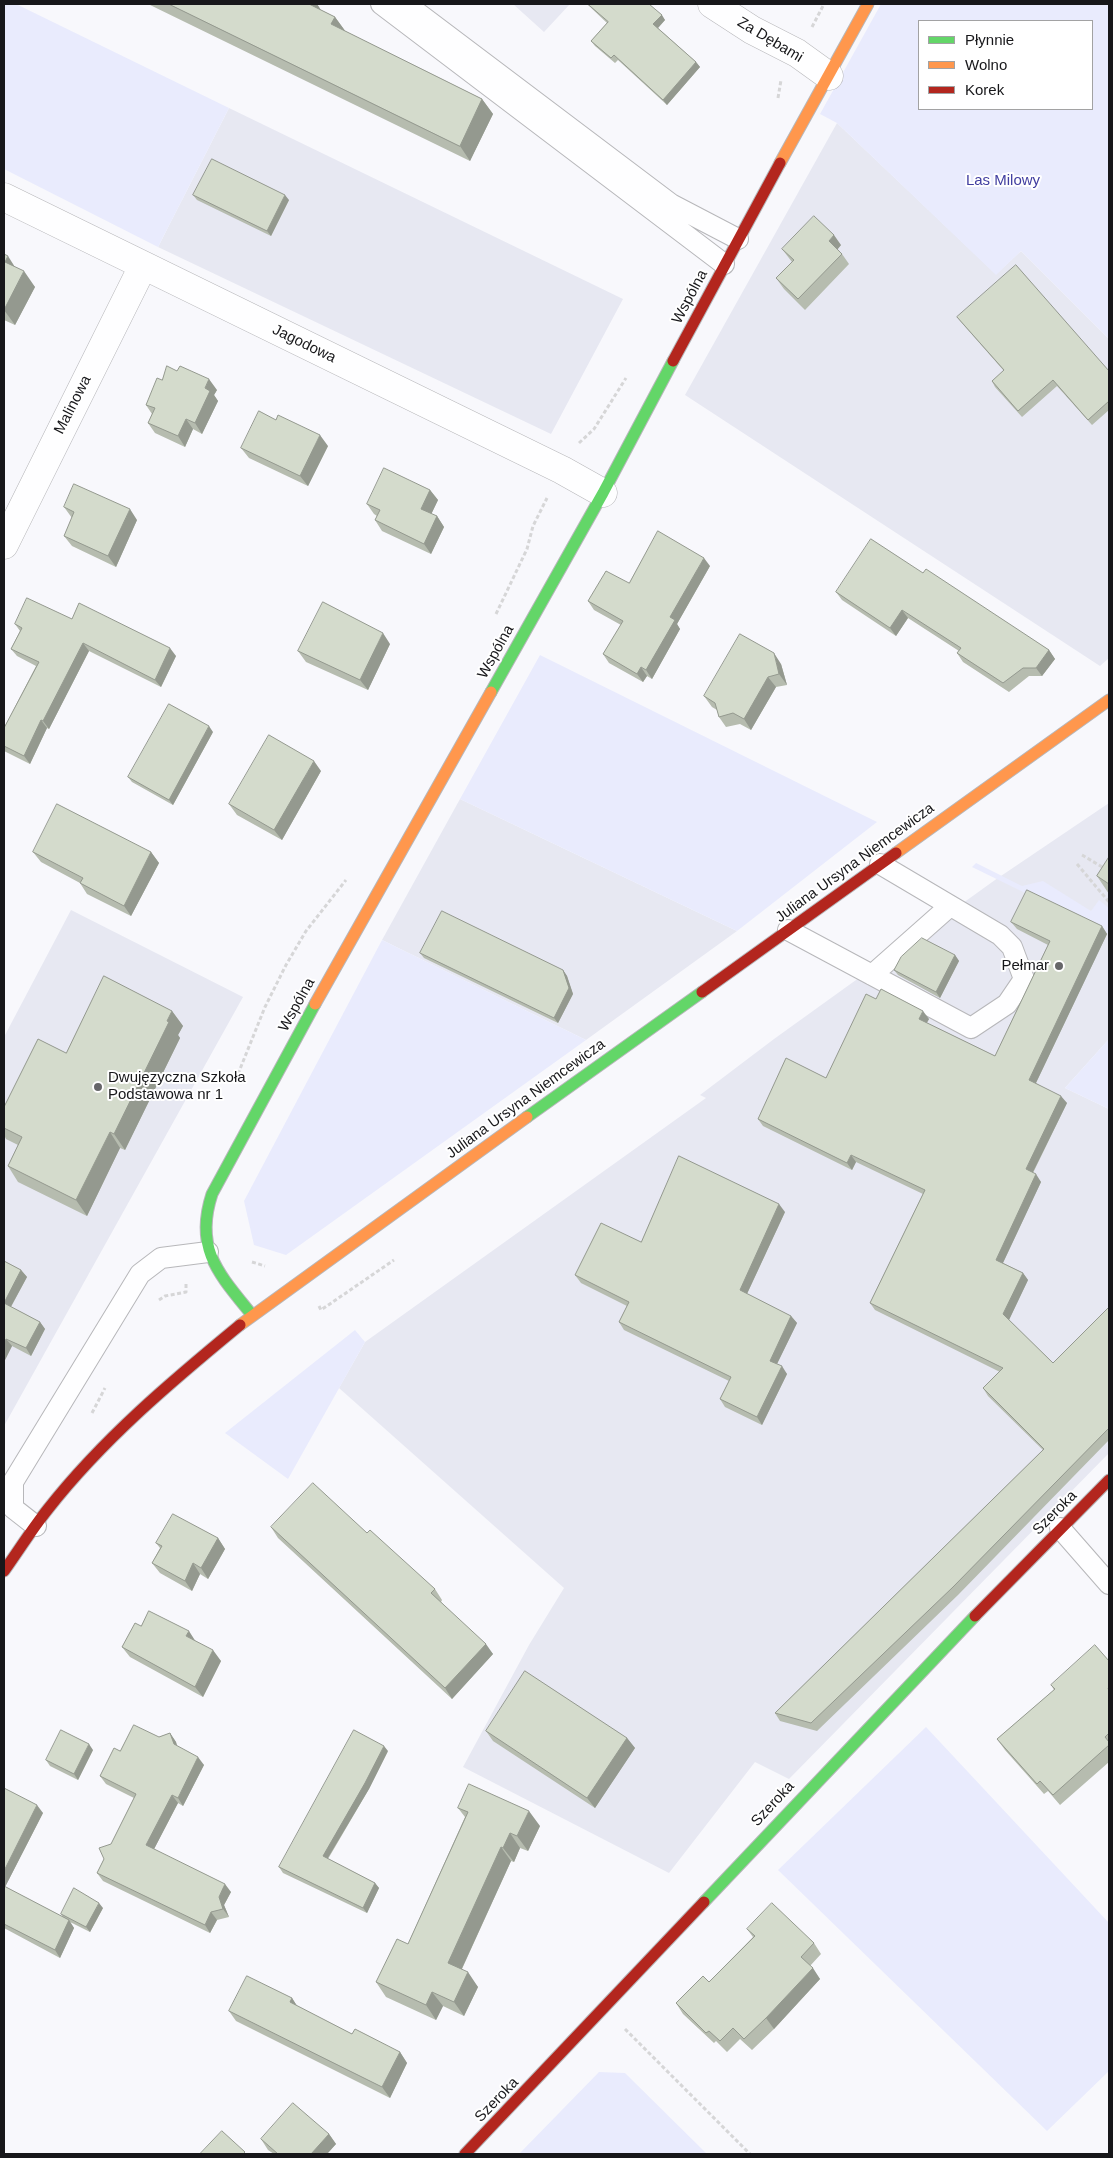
<!DOCTYPE html>
<html>
<head>
<meta charset="utf-8">
<style>
	body { margin:0 }
	#map { position:relative; width:1113px; height:2158px; overflow:hidden; background:#f8f8fc; font-family:Helvetica,sans-serif }
	canvas { display:block }
	.frame { position:absolute; inset:0; border:5px solid #17171a; pointer-events:none }
	.legend { position:absolute; left:918px; top:20px; width:175px; height:90px; box-sizing:border-box; background:#fff; border:1px solid #a2a2a3; margin:0; padding:6px 9px; list-style:none; font-size:15px; color:#17171a }
	.legend li { display:flex; align-items:center; gap:10px; height:25px }
	.legend b { width:25px; border:1px solid #a2a2a3 }
</style>
</head>
<body>
<div id="map">
<canvas width="1113" height="2158"></canvas>
<div class="frame"></div>
<ul class="legend">
<li><b style="height:6px;background:#63d668"></b>Płynnie</li>
<li><b style="height:6px;background:#ff974d"></b>Wolno</li>
<li><b style="height:6px;background:#b3261e"></b>Korek</li>
</ul>
</div>
<script>
const ctx = document.querySelector('canvas').getContext('2d');
ctx.lineJoin = 'round';
function paint(path, color) {
  ctx.fillStyle = color;
  ctx.fill(path, 'evenodd');
}
function strokePath(path, color, width, dash) {
  ctx.strokeStyle = color;
  ctx.lineWidth = width;
  ctx.lineCap = dash ? 'butt' : 'round';
  ctx.setLineDash(dash || []);
  ctx.stroke(path);
}
function write(font, color, halo, rows, align = 'center') {
  ctx.font = font + ' Helvetica,sans-serif';
  ctx.lineWidth = 4;
  ctx.setLineDash([]);
  ctx.textBaseline = 'middle';
  ctx.strokeStyle = halo;
  ctx.fillStyle = color;
  for (const [text, x, y, turn = 0] of rows) {
    ctx.save();
    ctx.translate(x, y);
    ctx.rotate((+turn || 0) * Math.PI / 180);
    ctx.textAlign = isNaN(turn) ? turn : align;
    if (halo) ctx.strokeText(text, 0, 0);
    ctx.fillText(text, 0, 0);
    ctx.restore();
  }
}
paint(new Path2D(`
	M 513,4 L 570,4 L 544,32 Z
	M 229,108 L 623,299 L 551,434 L 158,247 Z
	M 837,123 L 996,274 L 1021,251 L 1109,339 L 1109,658 L 1100,666 L 685,395 Z
	M 460,799 L 737,931 L 586,1040 L 382,940 Z
	M 1109,803 L 1109,1039 L 1065,1088 L 1109,1109 L 1109,1453 L 789,1779 L 755,1762 L 669,1873 L 463,1767 L 529,1645 L 564,1588 L 339,1388 L 365,1342 L 706,1098 L 700,1095 L 774,1039 L 995,880 Z
	M 71,910 L 243,997 L 4,1426 L 4,1037 Z`), '#e7e8f2');
paint(new Path2D(`
	M 4,4 L 16,4 L 229,108 L 158,247 L 4,169 Z
	M 881,4 L 1109,4 L 1109,339 L 1021,251 L 996,275 L 837,123 L 820,114 ZM 919,21 L 1092,21 L 1092,109 L 919,109 Z
	M 540,655 L 877,822 L 737,931 L 460,799 Z
	M 976,863 L 1022,886 L 1043,881 L 1091,911 L 1099,900 L 1109,908 L 1109,934 L 972,867 Z
	M 382,940 L 586,1040 L 286,1255 L 254,1245 L 244,1201 Z
	M 1109,1039 L 1109,1109 L 1065,1088 Z
	M 355,1330 L 365,1342 L 288,1479 L 225,1433 Z
	M 926,1727 L 1109,1923 L 1109,2071 L 1047,2131 L 778,1870 Z
	M 599,2072 L 625,2073 L 707,2154 L 519,2154 Z`), '#e9ebfd');
const lane = new Path2D(`
	M 381,4 L 724,264
	M 406,4 L 671,204 L 738,239
	M 788,930 L 971,1028 L 1007,1004 L 1024,979 L 1012,947 L 1000,935 L 880,864
	M 872,975 L 950,906
	M 36,1526 L 13,1508 L 13,1482 L 140,1274 L 161,1258 L 208,1252
	M 1060,1528 L 1109,1584`);
const street = new Path2D(`
	M 712,4 L 752,30 L 797,53 L 829,76
	M 4,197 L 562,470 L 603,493
	M 4,545 L 143,266`);
const fast = new Path2D(`
	M 491,692 L 603,493 L 673,361
	M 527,1117 L 702,992
	M 252,1315 C 219,1274 194,1249 212,1194 L 315,1004
	M 704,1902 L 975,1616`);
const slow = new Path2D(`
	M 780,163 L 868,4
	M 896,853 L 1109,700
	M 315,1004 L 491,692
	M 240,1325 L 527,1117`);
const jam = new Path2D(`
	M 673,361 L 780,163
	M 702,992 L 896,853
	M 4,1571 C 19,1550 32,1529 48,1509 C 103,1439 172,1381 240,1325
	M 975,1616 L 1109,1480
	M 465,2154 L 704,1902`);
strokePath(lane, '#b7b7ba', 22);
strokePath(street, '#b7b7ba', 29);
strokePath(fast, '#b7b7ba', 13);
strokePath(slow, '#b7b7ba', 13);
strokePath(jam, '#b7b7ba', 13);
strokePath(new Path2D(`
	M 812,27 L 824,4
	M 778,98 L 781,80
	M 579,443 L 594,429 L 626,378
	M 496,614 L 527,549 L 533,526 L 547,498
	M 1082,855 L 1109,871
	M 1077,864 L 1109,902
	M 238,1074 L 265,1007 L 286,965 L 306,931 L 346,880
	M 252,1262 L 265,1266
	M 159,1300 L 165,1296 L 186,1292 L 186,1282
	M 319,1306 L 321,1310 L 394,1260
	M 92,1413 L 105,1388
	M 625,2029 L 750,2154`), '#d6d6d7', 3, [4, 2.5]);
strokePath(lane, '#fefeff', 20);
strokePath(street, '#fefeff', 28);
strokePath(fast, '#63d668', 11);
strokePath(slow, '#ff974d', 11);
strokePath(jam, '#b3261e', 11);
paint(new Path2D(`
	M 148,4 L 317,4 L 321,10 L 335,17 L 345,31 L 482,99 L 493,114 L 470,161 Z
	M 587,4 L 649,4 L 665,20 L 658,28 L 696,62 L 700,67 L 667,105 L 618,60 L 615,63 L 595,46 L 591,41 L 607,23 Z
	M 193,195 L 289,200 L 271,236 L 197,200 Z
	M 841,245 L 837,250 L 842,254 L 849,264 L 805,310 L 784,289 L 776,278 L 792,262 L 782,249 Z
	M 4,254 L 15,267 L 35,287 L 15,325 L 4,320 Z
	M 957,317 L 1109,371 L 1109,410 L 1092,425 L 1057,386 L 1022,417 L 995,387 L 992,381 L 1004,371 L 961,322 Z
	M 162,380 L 217,390 L 214,395 L 218,401 L 202,434 L 193,429 L 185,447 L 155,433 L 148,423 L 152,414 L 146,405 Z
	M 328,446 L 308,486 L 249,458 L 241,448 Z
	M 430,490 L 438,500 L 431,514 L 437,516 L 444,527 L 431,554 L 382,531 L 375,520 L 377,516 L 374,514 L 367,504 Z
	M 64,507 L 137,520 L 116,567 L 72,546 L 64,536 L 72,518 Z
	M 710,566 L 677,624 L 680,629 L 652,679 L 647,676 L 643,682 L 609,663 L 603,654 L 621,625 L 594,610 L 588,601 L 629,583 Z
	M 923,573 L 1049,650 L 1055,659 L 1042,676 L 1029,676 L 1009,692 L 963,662 L 957,653 L 959,651 L 908,618 L 896,636 L 842,600 L 836,592 Z
	M 72,619 L 176,656 L 161,687 L 89,651 L 49,729 L 47,728 L 30,764 L 4,751 L 4,728 L 36,666 L 17,656 L 11,649 L 20,631 L 15,624 Z
	M 390,644 L 368,690 L 306,662 L 298,651 Z
	M 781,664 L 787,685 L 776,687 L 751,730 L 740,724 L 726,727 L 719,717 L 717,710 L 712,707 L 704,696 Z
	M 213,732 L 173,805 L 132,782 L 128,777 Z
	M 321,771 L 282,840 L 237,815 L 229,804 Z
	M 33,852 L 151,852 L 159,863 L 131,916 L 87,894 L 80,883 L 41,862 Z
	M 1109,857 L 1109,894 L 1097,876 Z
	M 1011,922 L 1102,926 L 1107,934 L 1036,1083 L 1067,1103 L 1033,1173 L 1041,1182 L 1003,1263 L 1023,1273 L 1028,1280 L 1009,1320 L 1053,1363 L 1109,1309 L 1109,1440 L 958,1595 L 817,1731 L 780,1721 L 775,1713 L 1043,1450 L 988,1396 L 983,1388 L 1000,1372 L 875,1310 L 870,1303 L 923,1194 L 856,1162 L 852,1170 L 763,1126 L 758,1119 L 826,1078 L 876,999 L 929,1019 L 927,1023 L 995,1056 L 1048,945 L 1017,929 Z
	M 420,953 L 563,970 L 567,976 L 573,994 L 558,1023 L 424,958 Z
	M 955,955 L 959,961 L 940,998 L 898,975 L 894,970 Z
	M 172,1011 L 183,1026 L 178,1035 L 180,1038 L 125,1150 L 120,1148 L 87,1216 L 18,1182 L 8,1166 L 18,1145 L 6,1139 L 4,1135 L 4,1107 L 66,1053 Z
	M 785,1212 L 747,1294 L 791,1316 L 797,1323 L 777,1364 L 787,1374 L 762,1425 L 725,1407 L 720,1399 L 729,1381 L 624,1330 L 619,1322 L 627,1306 L 581,1283 L 575,1275 L 641,1242 Z
	M 4,1261 L 21,1270 L 27,1277 L 11,1307 L 40,1322 L 45,1329 L 31,1356 L 12,1346 L 4,1362 Z
	M 271,1527 L 367,1533 L 435,1589 L 442,1600 L 441,1602 L 493,1654 L 452,1699 L 278,1538 Z
	M 218,1538 L 225,1549 L 208,1579 L 200,1574 L 192,1591 L 160,1573 L 152,1563 L 160,1548 L 156,1543 Z
	M 141,1626 L 196,1641 L 221,1661 L 203,1697 L 130,1657 L 122,1647 Z
	M 1109,1661 L 1109,1762 L 1060,1805 L 1048,1791 L 1044,1794 L 1005,1750 L 997,1739 L 1054,1690 L 1051,1685 Z
	M 486,1731 L 627,1738 L 635,1748 L 595,1808 L 493,1741 Z
	M 170,1733 L 176,1742 L 177,1746 L 204,1765 L 183,1806 L 178,1803 L 154,1849 L 231,1892 L 224,1905 L 229,1917 L 217,1920 L 210,1933 L 103,1881 L 97,1873 L 134,1798 L 106,1784 L 100,1776 L 120,1751 Z
	M 93,1750 L 78,1780 L 50,1766 L 46,1760 Z
	M 388,1751 L 369,1789 L 328,1859 L 375,1883 L 379,1888 L 367,1913 L 283,1873 L 279,1867 Z
	M 4,1788 L 43,1813 L 5,1887 L 63,1917 L 61,1914 L 103,1908 L 90,1932 L 70,1922 L 74,1928 L 60,1958 L 4,1928 Z
	M 458,1808 L 540,1826 L 528,1851 L 520,1848 L 514,1862 L 511,1861 L 462,1969 L 478,1987 L 464,2016 L 443,2006 L 436,2020 L 386,1997 L 376,1982 L 408,1944 L 465,1817 Z
	M 747,1929 L 814,1943 L 821,1954 L 810,1966 L 820,1979 L 774,2029 L 752,2050 L 740,2039 L 727,2052 L 716,2041 L 714,2043 L 683,2014 L 676,2003 L 709,1982 L 753,1937 Z
	M 292,1998 L 297,2006 L 352,2034 L 400,2052 L 407,2063 L 390,2098 L 236,2021 L 229,2011 Z
	M 329,2134 L 336,2144 L 327,2154 L 274,2154 L 268,2150 L 261,2139 Z`), '#b6bcaf');
paint(new Path2D(`
	M 308,4 L 317,4 L 322,12 Z
	M 662,15 L 665,20 L 657,29 L 653,24 Z
	M 335,17 L 346,32 L 331,24 Z
	M 696,62 L 700,67 L 667,105 L 663,100 Z
	M 482,99 L 493,114 L 470,161 L 460,146 Z
	M 285,195 L 289,200 L 271,236 L 267,231 Z
	M 834,235 L 841,245 L 836,251 L 829,241 Z
	M 8,256 L 18,272 L 5,262 Z
	M 24,271 L 35,287 L 15,325 L 4,310 Z
	M 209,379 L 217,390 L 214,395 L 218,401 L 202,434 L 195,423 L 205,388 Z
	M 186,419 L 193,429 L 185,447 L 178,436 Z
	M 320,435 L 328,446 L 308,486 L 300,476 Z
	M 430,490 L 438,500 L 429,519 L 421,509 Z
	M 130,509 L 137,520 L 116,567 L 108,556 Z
	M 437,516 L 444,527 L 431,554 L 424,544 Z
	M 704,558 L 710,566 L 677,624 L 680,629 L 652,679 L 646,670 L 670,617 Z
	M 902,610 L 908,618 L 896,636 L 890,628 Z
	M 383,633 L 390,644 L 368,690 L 360,680 Z
	M 83,643 L 89,651 L 49,729 L 43,721 Z
	M 170,648 L 176,656 L 161,687 L 155,680 Z
	M 1049,650 L 1055,659 L 1042,676 L 1036,668 Z
	M 774,653 L 781,664 L 787,685 L 779,674 Z
	M 641,667 L 647,676 L 643,682 L 637,674 Z
	M 768,677 L 776,687 L 751,730 L 744,719 Z
	M 41,720 L 47,728 L 30,764 L 24,756 Z
	M 209,726 L 213,732 L 173,805 L 169,800 Z
	M 314,761 L 321,771 L 282,840 L 274,830 Z
	M 151,852 L 159,863 L 131,916 L 124,906 Z
	M 1102,926 L 1107,934 L 1034,1087 L 1029,1080 Z
	M 955,955 L 959,961 L 940,998 L 936,992 Z
	M 563,970 L 567,976 L 573,994 L 558,1023 L 554,1018 Z
	M 172,1011 L 183,1026 L 178,1035 L 180,1038 L 125,1150 L 114,1134 Z
	M 923,1011 L 929,1019 L 924,1027 L 919,1019 Z
	M 1061,1096 L 1067,1103 L 1031,1176 L 1026,1169 Z
	M 110,1132 L 120,1148 L 87,1216 L 76,1200 Z
	M 851,1155 L 856,1162 L 852,1170 L 847,1163 Z
	M 1036,1174 L 1041,1182 L 1001,1267 L 996,1260 Z
	M 779,1204 L 785,1212 L 745,1298 L 740,1290 Z
	M 21,1270 L 27,1277 L 9,1310 L 4,1303 Z
	M 1023,1273 L 1028,1280 L 1008,1322 L 1003,1314 Z
	M 791,1316 L 797,1323 L 775,1368 L 770,1361 Z
	M 40,1322 L 45,1329 L 31,1356 L 26,1348 Z
	M 6,1339 L 12,1346 L 4,1362 L 4,1344 Z
	M 782,1366 L 787,1374 L 762,1425 L 757,1417 Z
	M 218,1538 L 225,1549 L 208,1579 L 201,1568 Z
	M 193,1563 L 200,1574 L 192,1591 L 185,1581 Z
	M 189,1631 L 196,1642 L 186,1636 Z
	M 486,1644 L 493,1654 L 452,1699 L 445,1688 Z
	M 213,1650 L 221,1661 L 203,1697 L 195,1687 Z
	M 170,1733 L 176,1742 L 179,1753 L 174,1744 Z
	M 627,1738 L 635,1748 L 595,1808 L 587,1798 Z
	M 89,1744 L 93,1750 L 78,1780 L 74,1774 Z
	M 384,1746 L 388,1751 L 369,1789 L 326,1861 L 323,1856 Z
	M 198,1757 L 204,1765 L 183,1806 L 178,1798 Z
	M 172,1795 L 178,1803 L 152,1853 L 146,1845 Z
	M 37,1805 L 43,1813 L 4,1889 L 4,1871 Z
	M 529,1811 L 540,1826 L 528,1851 L 517,1836 Z
	M 510,1833 L 520,1848 L 514,1862 L 503,1848 Z
	M 501,1847 L 511,1861 L 458,1977 L 448,1963 Z
	M 375,1883 L 379,1888 L 367,1913 L 363,1908 Z
	M 225,1884 L 231,1892 L 224,1905 L 229,1917 L 223,1909 L 219,1897 Z
	M 99,1903 L 103,1908 L 90,1932 L 86,1927 Z
	M 211,1912 L 217,1920 L 210,1933 L 205,1925 Z
	M 69,1920 L 74,1928 L 60,1958 L 55,1950 Z
	M 813,1968 L 820,1979 L 774,2029 L 766,2018 Z
	M 468,1972 L 478,1987 L 464,2016 L 454,2002 Z
	M 432,1992 L 443,2006 L 436,2020 L 426,2005 Z
	M 292,1998 L 299,2009 L 290,2002 Z
	M 400,2052 L 407,2063 L 390,2098 L 382,2087 Z
	M 329,2134 L 336,2144 L 327,2154 L 311,2154 Z`), '#94998f');
const building = new Path2D(`
	M 169,4 L 309,4 L 335,17 L 331,24 L 482,99 L 460,146 Z
	M 588,4 L 649,4 L 662,15 L 653,24 L 696,62 L 663,100 L 614,55 L 611,58 L 591,41 L 608,22 Z
	M 212,159 L 285,195 L 267,231 L 193,195 Z
	M 814,216 L 834,235 L 829,241 L 842,254 L 798,299 L 776,278 L 794,260 L 782,249 Z
	M 4,254 L 8,256 L 5,262 L 24,271 L 4,310 Z
	M 1016,265 L 1109,371 L 1109,401 L 1088,420 L 1053,380 L 1018,411 L 992,381 L 1004,370 L 957,317 Z
	M 167,366 L 177,371 L 180,366 L 209,379 L 205,388 L 210,391 L 195,423 L 186,419 L 178,436 L 148,423 L 155,408 L 146,405 L 157,378 L 162,380 Z
	M 259,411 L 276,420 L 278,415 L 320,435 L 300,476 L 241,448 Z
	M 384,468 L 430,490 L 421,509 L 437,516 L 424,544 L 375,520 L 380,510 L 367,504 Z
	M 74,484 L 130,509 L 108,556 L 64,536 L 74,512 L 64,507 Z
	M 658,531 L 704,558 L 670,617 L 675,620 L 646,670 L 641,667 L 637,674 L 603,654 L 623,621 L 588,601 L 606,571 L 629,583 Z
	M 871,539 L 923,573 L 926,569 L 1049,650 L 1036,668 L 1023,668 L 1003,683 L 957,653 L 961,648 L 902,610 L 890,628 L 836,592 Z
	M 27,598 L 72,619 L 79,603 L 170,648 L 155,680 L 83,643 L 43,721 L 41,720 L 24,756 L 4,746 L 4,728 L 39,662 L 11,649 L 22,628 L 15,624 Z
	M 323,602 L 383,633 L 360,680 L 298,651 Z
	M 740,634 L 774,653 L 779,674 L 768,677 L 744,719 L 733,713 L 719,717 L 715,703 L 704,696 Z
	M 169,704 L 209,726 L 169,800 L 128,777 Z
	M 269,735 L 314,761 L 274,830 L 229,804 Z
	M 57,804 L 151,852 L 124,906 L 80,883 L 83,878 L 33,852 Z
	M 1109,857 L 1109,884 L 1097,876 Z
	M 1027,890 L 1102,926 L 1029,1080 L 1061,1096 L 1026,1169 L 1036,1174 L 996,1260 L 1023,1273 L 1003,1314 L 1053,1363 L 1108,1308 L 1109,1309 L 1109,1428 L 953,1587 L 811,1723 L 775,1713 L 1044,1449 L 983,1388 L 1003,1368 L 870,1303 L 925,1190 L 851,1155 L 847,1163 L 758,1119 L 786,1058 L 826,1078 L 866,994 L 876,999 L 881,989 L 923,1011 L 919,1019 L 995,1056 L 1050,941 L 1011,922 Z
	M 442,911 L 563,970 L 569,988 L 554,1018 L 420,953 Z
	M 922,938 L 955,955 L 936,992 L 894,970 L 901,957 Z
	M 104,976 L 172,1011 L 167,1021 L 169,1022 L 114,1134 L 110,1132 L 76,1200 L 8,1166 L 22,1137 L 4,1128 L 4,1107 L 38,1039 L 66,1053 Z
	M 679,1156 L 779,1204 L 740,1290 L 791,1316 L 770,1361 L 782,1366 L 757,1417 L 720,1399 L 731,1377 L 619,1322 L 629,1302 L 575,1275 L 601,1223 L 641,1242 Z
	M 4,1261 L 21,1270 L 4,1303 L 40,1322 L 26,1348 L 6,1339 L 4,1344 Z
	M 313,1483 L 367,1533 L 370,1530 L 435,1589 L 431,1593 L 486,1644 L 445,1688 L 271,1527 Z
	M 173,1514 L 218,1538 L 201,1568 L 193,1563 L 185,1581 L 152,1563 L 162,1546 L 156,1543 Z
	M 149,1611 L 189,1631 L 186,1636 L 213,1650 L 195,1687 L 122,1647 L 135,1623 L 141,1626 Z
	M 1095,1645 L 1109,1661 L 1109,1687 L 1108,1689 L 1109,1690 L 1109,1733 L 1105,1737 L 1109,1742 L 1109,1745 L 1053,1795 L 1040,1781 L 1037,1784 L 997,1739 L 1055,1689 L 1051,1685 Z
	M 525,1671 L 627,1738 L 587,1798 L 486,1731 Z
	M 134,1725 L 159,1737 L 170,1733 L 174,1744 L 198,1757 L 178,1798 L 172,1795 L 146,1845 L 225,1884 L 219,1897 L 223,1909 L 211,1912 L 205,1925 L 97,1873 L 104,1859 L 99,1848 L 111,1844 L 136,1794 L 100,1776 L 114,1748 L 120,1751 Z
	M 61,1730 L 89,1744 L 74,1774 L 46,1760 Z
	M 354,1730 L 384,1746 L 365,1783 L 323,1856 L 375,1883 L 363,1908 L 279,1867 Z
	M 469,1784 L 529,1811 L 517,1836 L 510,1833 L 503,1848 L 501,1847 L 448,1963 L 468,1972 L 454,2002 L 432,1992 L 426,2005 L 376,1982 L 397,1939 L 408,1944 L 468,1812 L 458,1808 Z
	M 4,1788 L 37,1805 L 4,1871 Z
	M 4,1886 L 69,1920 L 55,1950 L 4,1924 Z
	M 74,1888 L 99,1903 L 86,1927 L 61,1914 Z
	M 772,1903 L 814,1943 L 801,1957 L 813,1968 L 766,2018 L 744,2039 L 733,2028 L 720,2041 L 709,2031 L 706,2033 L 676,2003 L 703,1976 L 709,1982 L 755,1936 L 747,1929 Z
	M 247,1976 L 292,1998 L 290,2002 L 352,2034 L 355,2029 L 400,2052 L 382,2087 L 229,2011 Z
	M 293,2103 L 329,2134 L 311,2154 L 278,2154 L 261,2139 Z
	M 222,2131 L 245,2152 L 243,2154 L 200,2154 Z`);
paint(building, '#d4dbcc');
strokePath(building, '#94998f', 1);
for (const [x, y, r, color] of [
	[1059,966,5,"#666669"],
	[98,1087,5,"#666669"]
]) {
  const dot = new Path2D();
  dot.arc(x, y, r, 0, 2 * Math.PI);
  ctx.fillStyle = color;
  ctx.fill(dot);
  strokePath(dot, '#fff', 2);
}
write('15px', '#17171a', '#fff', [
	["Za Dębami",770,40,31],
	["Wspólna",690,297,-62],
	["Jagodowa",304,344,26],
	["Malinowa",73,405,-63],
	["Wspólna",496,652,-61],
	["Juliana Ursyna Niemcewicza",855,863,-36],
	["Wspólna",297,1005,-61],
	["Juliana Ursyna Niemcewicza",526,1099,-36],
	["Szeroka",1055,1513,-45],
	["Szeroka",773,1804,-47],
	["Szeroka",497,2100,-46]
]);
write('15px', '#413ea0', '#fff', [
	["Las Milowy",1003,181]
]);
write('15px', '#17171a', '#fff', [
	["Pełmar",1049,966],
	["Dwujęzyczna Szkoła",108,1078,"left"],
	["Podstawowa nr 1",108,1095,"left"]
], 'right');
</script>
</body>
</html>
